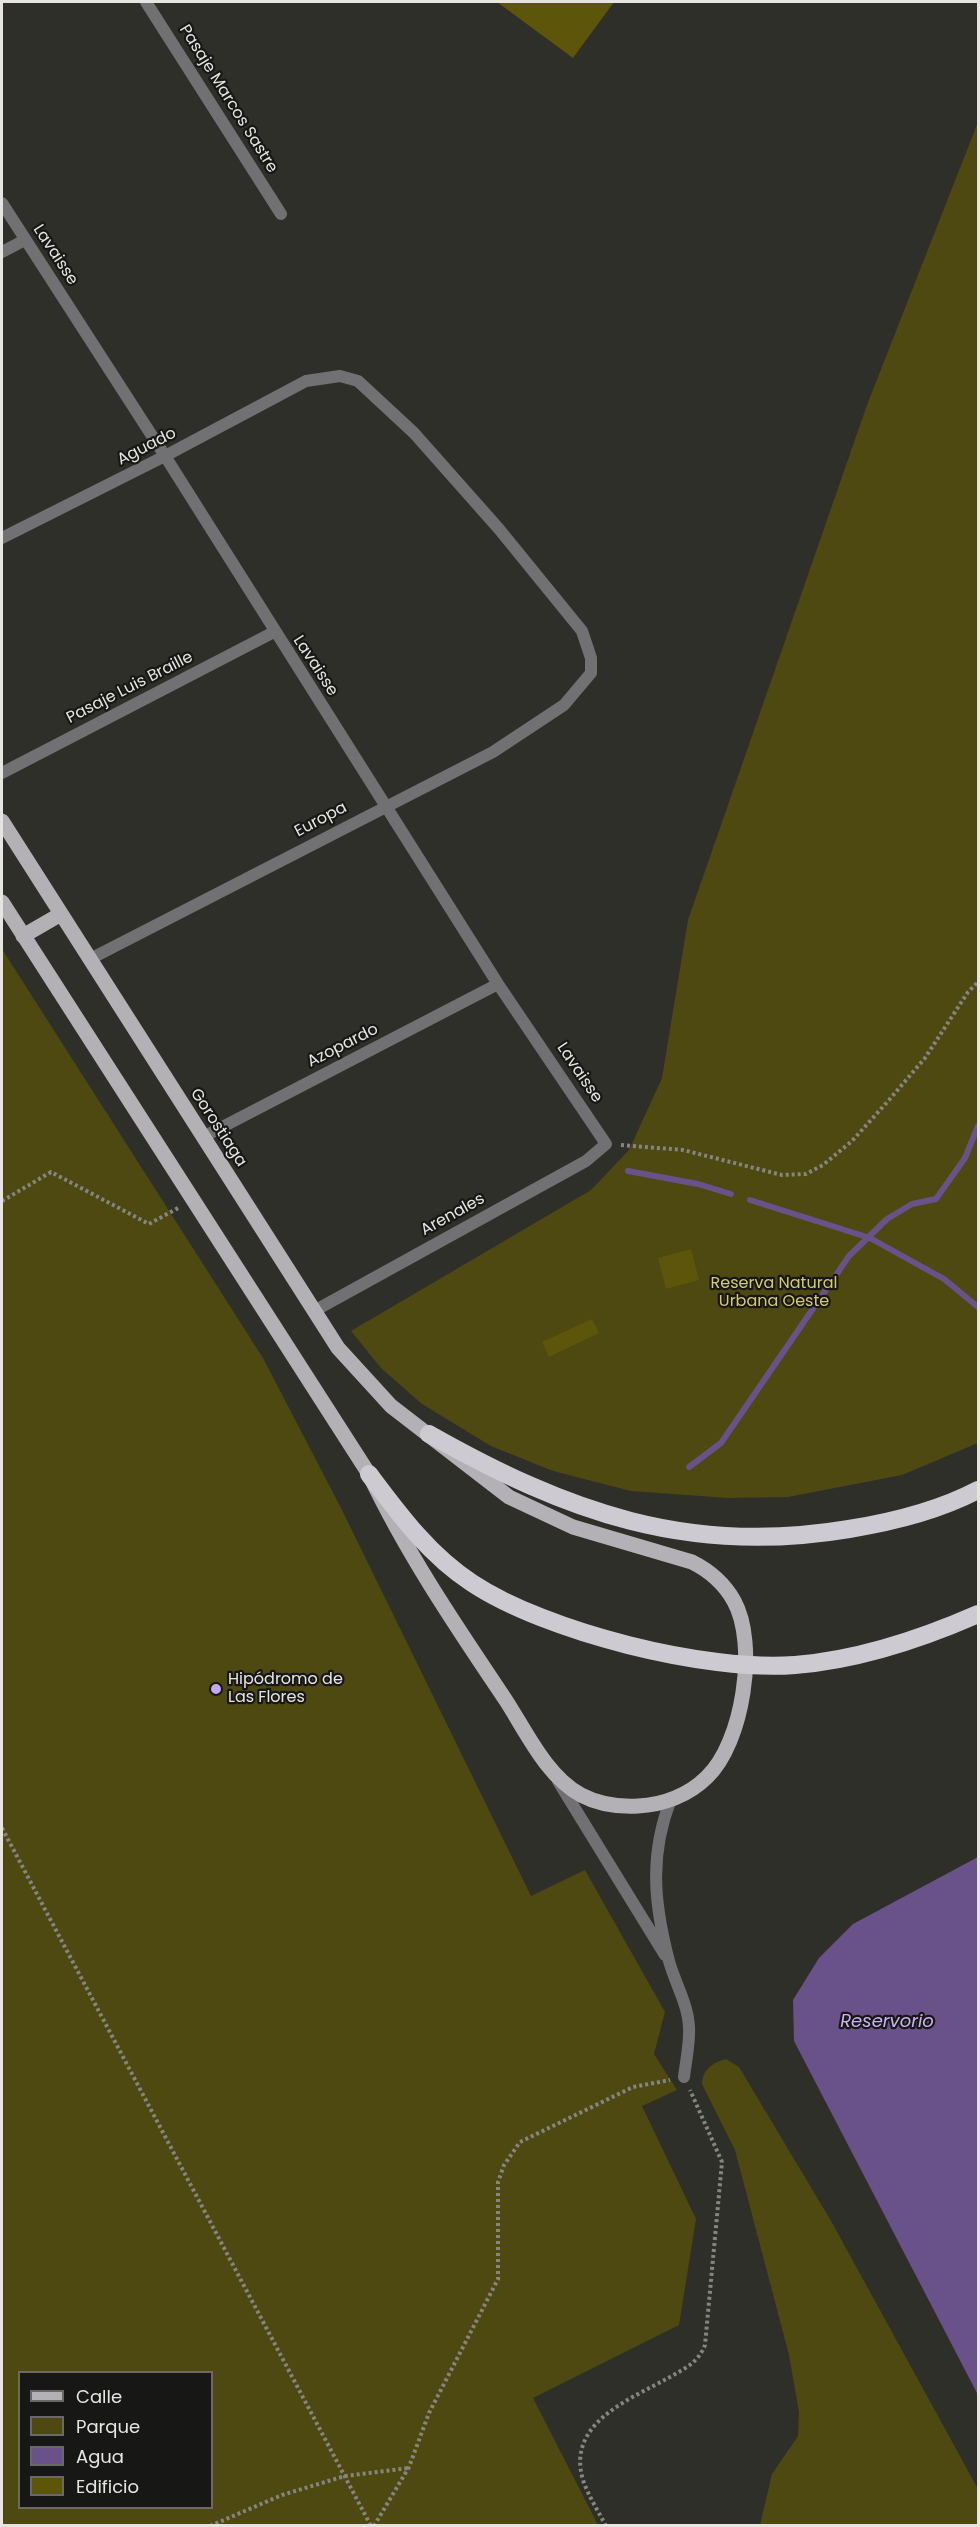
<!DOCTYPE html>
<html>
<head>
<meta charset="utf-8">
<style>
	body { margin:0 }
	#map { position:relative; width:980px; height:2527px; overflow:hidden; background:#2f2f2a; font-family:Poppins,sans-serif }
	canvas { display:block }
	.frame { position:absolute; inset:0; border:3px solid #e6e5e2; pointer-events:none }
	.legend { position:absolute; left:18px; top:2371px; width:195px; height:138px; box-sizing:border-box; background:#171715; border:2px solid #6a6967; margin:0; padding:8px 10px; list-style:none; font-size:18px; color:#e6e5e2 }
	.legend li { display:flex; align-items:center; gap:12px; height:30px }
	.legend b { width:30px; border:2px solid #6a6967 }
</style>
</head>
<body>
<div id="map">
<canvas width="980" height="2527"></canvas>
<div class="frame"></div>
<ul class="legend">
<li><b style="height:8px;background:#b3b1b6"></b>Calle</li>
<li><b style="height:16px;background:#4e4811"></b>Parque</li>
<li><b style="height:16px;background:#685289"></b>Agua</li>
<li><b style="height:16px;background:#5d550a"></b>Edificio</li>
</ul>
</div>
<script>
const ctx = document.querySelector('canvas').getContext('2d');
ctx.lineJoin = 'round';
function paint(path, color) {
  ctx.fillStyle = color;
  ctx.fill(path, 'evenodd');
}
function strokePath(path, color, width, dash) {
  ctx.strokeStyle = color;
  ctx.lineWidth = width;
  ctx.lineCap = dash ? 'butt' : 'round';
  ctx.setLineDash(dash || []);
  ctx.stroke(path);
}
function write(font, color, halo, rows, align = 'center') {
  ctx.font = font + ' Poppins,sans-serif';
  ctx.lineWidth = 4.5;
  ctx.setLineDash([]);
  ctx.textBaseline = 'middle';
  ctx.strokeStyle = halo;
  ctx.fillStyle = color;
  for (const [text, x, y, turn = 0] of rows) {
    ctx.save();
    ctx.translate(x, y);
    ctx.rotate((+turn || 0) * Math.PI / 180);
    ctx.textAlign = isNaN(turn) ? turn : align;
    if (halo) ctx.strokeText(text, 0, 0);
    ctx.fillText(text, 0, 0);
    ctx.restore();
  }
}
paint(new Path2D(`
	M 978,122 L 978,1443 L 902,1475 L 788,1497 L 728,1498 L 631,1491 L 553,1471 L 491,1446 L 422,1404 L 381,1368 L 351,1331 L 591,1190 L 629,1150 L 662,1078 L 688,920 L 867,405 Z
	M 2,949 L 263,1358 L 341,1508 L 531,1896 L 585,1870 L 665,2012 L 654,2054 L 677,2090 L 642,2106 L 696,2219 L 679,2325 L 533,2398 L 598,2525 L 2,2525 ZM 212,2372 L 212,2508 L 20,2508 L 20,2372 Z
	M 726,2059 L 739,2067 L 830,2219 L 978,2489 L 978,2525 L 760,2525 L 772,2474 L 798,2436 L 799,2412 L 789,2355 L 735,2150 L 702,2084 C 703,2069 712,2063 726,2059 Z`), '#4e4811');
paint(new Path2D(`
	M 978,1857 L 978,2395 L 794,2041 L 793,2000 L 819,1958 L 853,1924 Z`), '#685289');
strokePath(new Path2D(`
	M 628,1171 L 698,1184 L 731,1194
	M 750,1200 L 870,1238 L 944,1279 L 978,1307
	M 689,1467 L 721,1443 L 849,1256 L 887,1219 L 912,1204 L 936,1199 L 965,1158 L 978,1126`), '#685289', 6);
paint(new Path2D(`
	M 497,2 L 614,2 L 573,58 Z
	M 691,1249 L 699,1280 L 666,1289 L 658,1258 Z
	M 592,1319 L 599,1333 L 549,1357 L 542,1342 Z`), '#5d550a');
strokePath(new Path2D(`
	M 621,1145 L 683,1150 L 782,1175 L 806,1174 L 823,1165 L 852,1141 L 889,1100 L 925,1058 L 968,992 L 978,982
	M 2,1201 L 51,1172 L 149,1224 L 178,1208
	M 2,1828 L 371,2526
	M 210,2526 L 282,2495 L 345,2476 L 409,2468
	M 374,2526 L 409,2467 L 429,2413 L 498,2279 L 498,2182 L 504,2165 L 520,2142 L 633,2087 L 670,2080
	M 606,2526 C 598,2511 588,2495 583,2480 C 566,2423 629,2400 668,2378 C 684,2369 698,2363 705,2345 L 722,2162 L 690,2090`), '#858581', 4, [3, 3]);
strokePath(new Path2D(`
	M 146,2 L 281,214
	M 2,203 L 165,456 L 498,984 L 606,1144 L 586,1161 L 314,1311
	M 2,252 L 25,240
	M 2,538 L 165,456 L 306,381 L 340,376 L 358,381 L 414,433 L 499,529 L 582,631 L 591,658 L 591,673 L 564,705 L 493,752 L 90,959
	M 2,773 L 274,632
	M 203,1137 L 498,984
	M 558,1781 L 665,1955
	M 671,1799 C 649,1855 654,1904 669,1961 C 675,1983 688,2004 689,2027 C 690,2043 686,2060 684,2077`), '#717073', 12);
strokePath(new Path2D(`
	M 2,821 L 338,1348 L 391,1406 L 509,1497 L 573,1527 L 692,1562 C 710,1571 724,1583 734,1601 C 758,1644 743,1743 707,1777 C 689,1795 663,1805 638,1806 C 618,1807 598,1804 581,1795 C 546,1776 526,1731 505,1699 C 456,1626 407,1554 369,1474 L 2,902
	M 23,936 L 61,914`), '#b3b1b6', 15);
strokePath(new Path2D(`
	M 429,1434 C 567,1512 688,1556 849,1529 C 893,1522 938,1511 978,1490
	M 369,1474 C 399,1514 429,1555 472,1583 C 546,1632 706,1672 795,1665 C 858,1660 921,1639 978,1614`), '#cdcbd1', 18);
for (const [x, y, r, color] of [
	[216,1689,6,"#c4a7f2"]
]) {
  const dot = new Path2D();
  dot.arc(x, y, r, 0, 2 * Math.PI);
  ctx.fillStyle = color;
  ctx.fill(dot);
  strokePath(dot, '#171715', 2);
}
write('16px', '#e6e5e2', '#171715', [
	["Pasaje Marcos Sastre",228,99,58],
	["Lavaisse",55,255,57],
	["Aguado",147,447,-27],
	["Lavaisse",315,666,57],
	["Pasaje Luis Braille",130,688,-27],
	["Europa",321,820,-28],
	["Azopardo",343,1046,-27],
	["Lavaisse",579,1073,56],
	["Gorostiaga",218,1128,57],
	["Arenales",453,1215,-29]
]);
write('16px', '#d6cb6a', '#171715', [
	["Reserva Natural",774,1284],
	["Urbana Oeste",774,1302]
]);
write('16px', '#e6e5e2', '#171715', [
	["Hipódromo de",228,1680],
	["Las Flores",228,1698]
], 'left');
write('italic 18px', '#cbb2f4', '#171715', [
	["Reservorio",887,2022]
]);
</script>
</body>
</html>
